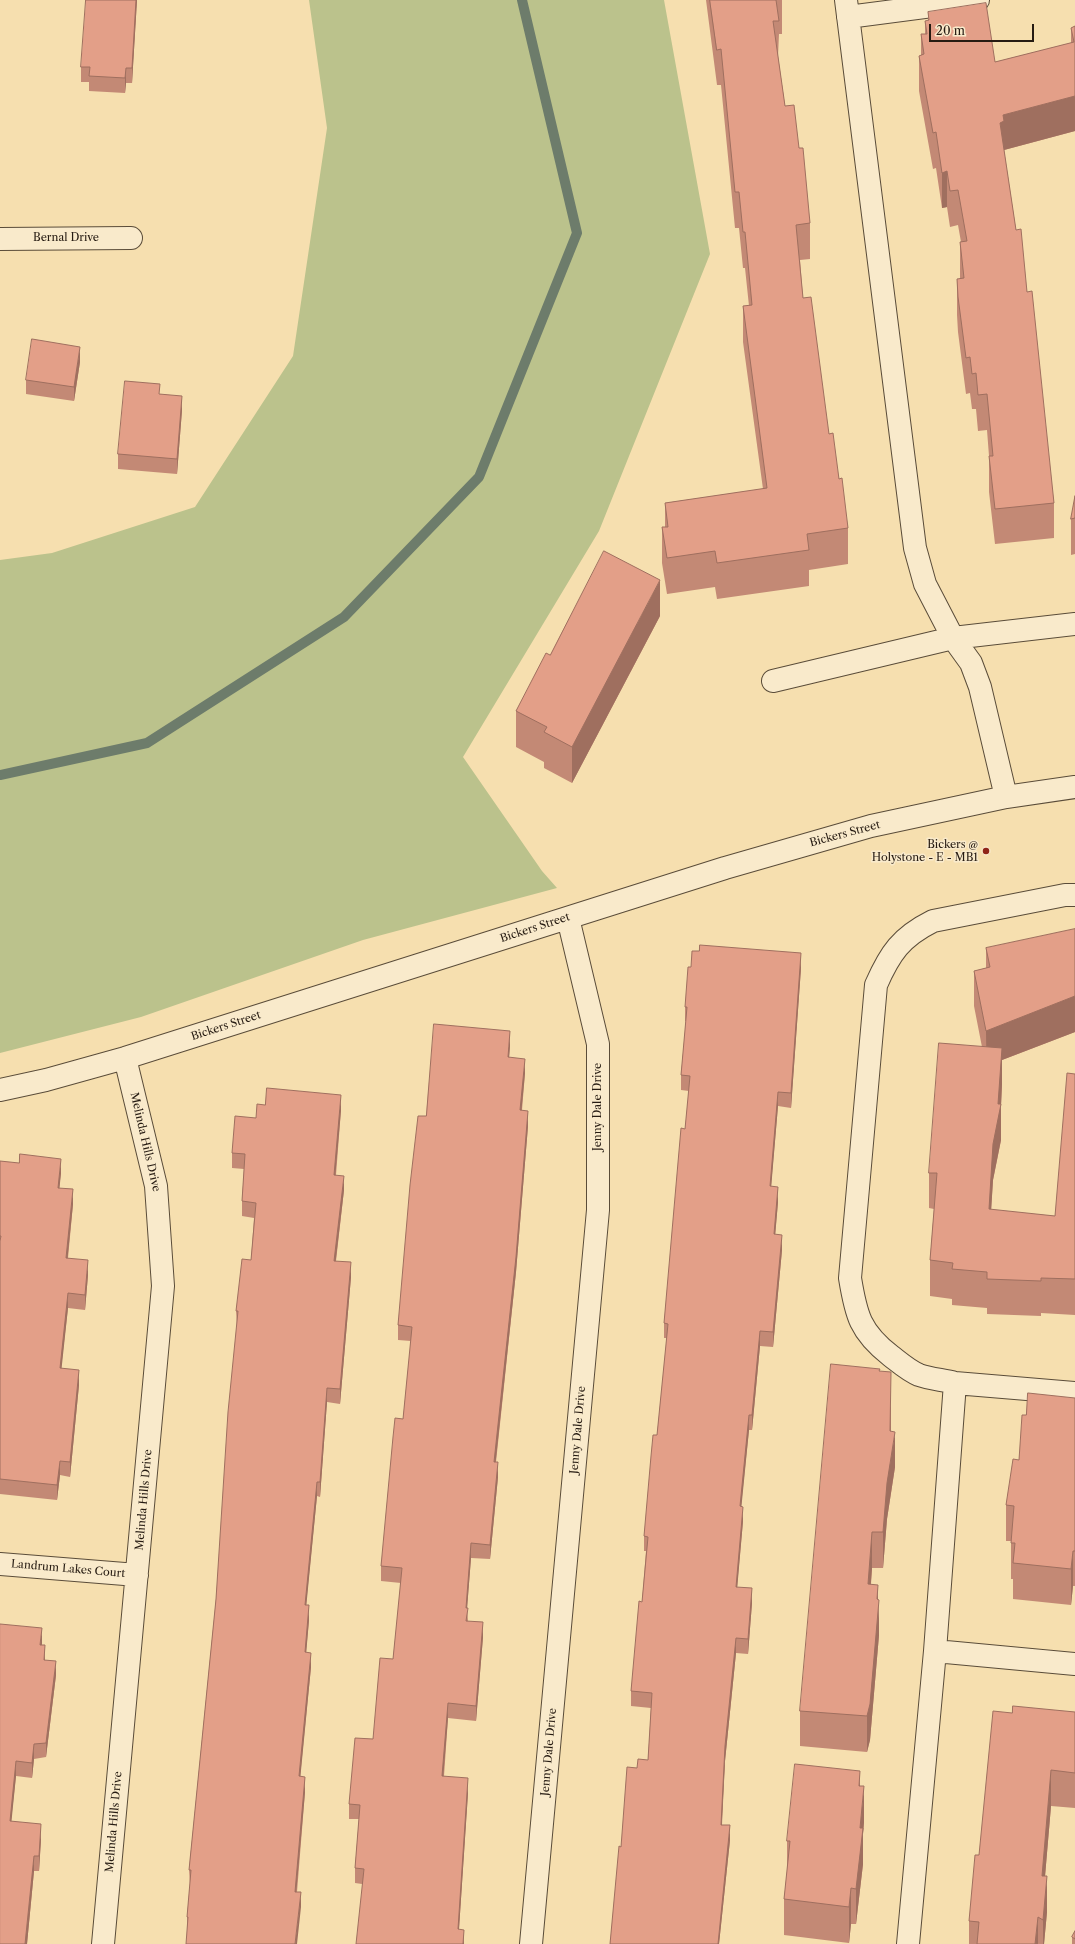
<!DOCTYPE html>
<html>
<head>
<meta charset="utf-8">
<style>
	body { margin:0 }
	#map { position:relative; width:1075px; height:1944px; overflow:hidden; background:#f6dfaf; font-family:"Libre Caslon Text",serif }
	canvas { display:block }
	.scale { position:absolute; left:929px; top:24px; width:105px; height:18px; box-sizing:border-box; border:2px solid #261b12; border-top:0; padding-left:5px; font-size:12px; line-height:14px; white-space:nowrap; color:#261b12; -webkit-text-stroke:3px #f9eacb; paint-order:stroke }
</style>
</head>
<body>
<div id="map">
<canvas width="1075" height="1944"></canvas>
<div class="scale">20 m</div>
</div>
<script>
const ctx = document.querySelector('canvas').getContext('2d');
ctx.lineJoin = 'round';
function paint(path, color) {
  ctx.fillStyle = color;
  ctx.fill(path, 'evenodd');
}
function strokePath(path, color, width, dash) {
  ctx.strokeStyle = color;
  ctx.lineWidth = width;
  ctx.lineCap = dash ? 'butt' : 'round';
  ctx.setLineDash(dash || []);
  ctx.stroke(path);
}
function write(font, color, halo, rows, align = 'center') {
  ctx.font = font + ' "Libre Caslon Text",serif';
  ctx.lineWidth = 3;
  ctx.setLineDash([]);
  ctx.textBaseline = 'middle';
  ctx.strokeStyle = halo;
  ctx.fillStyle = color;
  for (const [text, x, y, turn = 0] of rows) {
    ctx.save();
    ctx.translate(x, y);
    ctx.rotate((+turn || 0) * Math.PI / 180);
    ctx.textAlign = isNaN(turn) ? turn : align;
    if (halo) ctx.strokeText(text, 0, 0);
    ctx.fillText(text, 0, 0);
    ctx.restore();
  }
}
paint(new Path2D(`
	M 309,0 L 664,0 L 710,254 L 599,531 L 463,757 L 542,871 L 557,888 L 363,940 L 141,1017 L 0,1053 L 0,560 L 52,553 L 195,507 L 293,356 L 327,128 Z`), '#bbc28c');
strokePath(new Path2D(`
	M 0,775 L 147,743 L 344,617 L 479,477 L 577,233 L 522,0`), '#6d7c6b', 10);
const minor = new Path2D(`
	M 846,0 L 915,548 L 925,584 L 953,638 L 971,663 L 980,687 L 1006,797
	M 848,17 L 978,0
	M 0,239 L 131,238
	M 773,681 L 953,638 L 1075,624
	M 0,1090 L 46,1080 L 125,1058 L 725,868 L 871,826 L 1006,797 L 1075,787
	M 955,1383 C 944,1380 930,1379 919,1375 C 909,1371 900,1363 891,1356 C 860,1332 856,1315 850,1278 L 876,985 C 890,953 901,937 933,921 L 1065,895 L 1075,895
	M 0,1564 L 137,1575
	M 935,1651 L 1075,1664
	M 103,1944 L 163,1286 L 156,1186 L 125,1058
	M 531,1944 L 598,1210 L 598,1044 L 568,918
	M 908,1944 L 935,1651 L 955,1383 L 1075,1393`);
strokePath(minor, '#5a4c39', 24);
strokePath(minor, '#f9eacb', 22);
paint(new Path2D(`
	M 137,0 L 132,83 L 126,83 L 125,93 L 89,91 L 89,82 L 81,82 L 81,67 Z
	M 706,0 L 782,0 L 782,34 L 779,34 L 778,56 L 785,106 L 799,148 L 810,223 L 810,259 L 800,260 L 803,298 L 829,434 L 839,479 L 848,528 L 848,564 L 809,570 L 809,586 L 717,599 L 715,587 L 667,594 L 662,563 L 662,527 L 665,527 L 665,503 L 763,489 L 743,342 L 743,306 L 749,306 L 745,268 L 743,268 L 739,228 L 735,228 L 721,85 L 717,85 Z
	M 928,12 L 995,62 L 1071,43 L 1071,28 L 1075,26 L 1075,131 L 1004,150 L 1016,230 L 1027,292 L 1054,503 L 1054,538 L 995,544 L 989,492 L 989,456 L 987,430 L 978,431 L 976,409 L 972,409 L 970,393 L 966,394 L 958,332 L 957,315 L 957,279 L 960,279 L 960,242 L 961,242 L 958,225 L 950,227 L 947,207 L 942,208 L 936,168 L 933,169 L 919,91 L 919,56 L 921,55 L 921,34 L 925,34 L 925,21 L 928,21 Z
	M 80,362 L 74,401 L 26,394 L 26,380 Z
	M 160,394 L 182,410 L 177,474 L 118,469 L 118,454 Z
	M 1075,496 L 1075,554 L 1071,555 L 1071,519 Z
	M 660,616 L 572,783 L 544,768 L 544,762 L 516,747 L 516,711 L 550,655 Z
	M 1075,929 L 1075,1032 L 1002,1060 L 1002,1084 L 1001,1104 L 1001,1140 L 993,1180 L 991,1210 L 1055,1216 L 1075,1074 L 1075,1315 L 1041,1313 L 1041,1316 L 987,1314 L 987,1308 L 952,1305 L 952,1299 L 930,1296 L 930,1260 L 934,1209 L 929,1208 L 929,1173 L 982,1047 L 974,1006 L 974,971 L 986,968 L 986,948 Z
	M 801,968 L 791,1108 L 778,1106 L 771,1186 L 778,1202 L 775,1235 L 782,1250 L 773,1347 L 760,1346 L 752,1430 L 749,1430 L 741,1506 L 743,1521 L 737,1587 L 752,1603 L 748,1654 L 736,1653 L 725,1761 L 722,1825 L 730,1840 L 719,1944 L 610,1944 L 621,1847 L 637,1768 L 648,1760 L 651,1708 L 631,1706 L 631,1691 L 642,1602 L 646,1551 L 644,1551 L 644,1536 L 657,1435 L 667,1338 L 664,1338 L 664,1323 L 685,1129 L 689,1091 L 681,1090 L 681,1075 L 686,1021 L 685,1021 L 685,1007 Z
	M 510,1046 L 509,1057 L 525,1073 L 522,1110 L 528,1126 L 516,1272 L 496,1462 L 498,1477 L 490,1559 L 471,1558 L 467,1608 L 468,1621 L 483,1637 L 476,1721 L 448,1718 L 444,1776 L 468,1793 L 459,1929 L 464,1944 L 362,1884 L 355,1883 L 355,1868 L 359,1819 L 349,1819 L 349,1804 L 373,1739 L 393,1659 L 401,1583 L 381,1581 L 381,1566 L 403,1419 L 411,1341 L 398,1340 L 398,1325 L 426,1116 Z
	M 265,1105 L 341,1110 L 336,1175 L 344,1190 L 336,1261 L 351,1277 L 340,1404 L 327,1402 L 320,1497 L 317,1496 L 306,1605 L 309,1620 L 306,1652 L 311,1667 L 300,1777 L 305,1792 L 297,1892 L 301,1907 L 187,1932 L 187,1917 L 190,1884 L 189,1870 L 216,1599 L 237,1326 L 236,1311 L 251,1260 L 254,1218 L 242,1216 L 242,1201 L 244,1169 L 232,1168 L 232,1153 Z
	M 0,1161 L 61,1173 L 59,1188 L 73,1204 L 68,1258 L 88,1275 L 85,1310 L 68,1308 L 61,1368 L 79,1385 L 70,1477 L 60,1475 L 57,1500 L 0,1494 Z
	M 880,1371 L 891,1408 L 891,1431 L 895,1467 L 887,1519 L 883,1568 L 872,1568 L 871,1584 L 878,1600 L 879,1635 L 870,1740 L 867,1752 L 800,1746 L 800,1711 Z
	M 1075,1398 L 1075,1586 L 1073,1586 L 1071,1605 L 1013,1599 L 1013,1579 L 1011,1579 L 1011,1541 L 1006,1541 L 1006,1505 L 1019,1460 L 1026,1415 Z
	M 0,1624 L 42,1643 L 42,1645 L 45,1660 L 56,1675 L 46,1757 L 34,1759 L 32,1778 L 16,1776 L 11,1821 L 41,1839 L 39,1871 L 34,1871 L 27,1944 L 0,1944 Z
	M 1075,1712 L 1075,1808 L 1051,1806 L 1045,1876 L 1047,1912 L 1044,1944 L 969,1944 L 969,1921 L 979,1855 L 1012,1713 Z
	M 860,1786 L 864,1822 L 863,1834 L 863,1864 L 856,1924 L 851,1924 L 849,1943 L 784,1935 L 784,1899 L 787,1872 L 787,1841 Z
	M 1075,1931 L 1075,1944 L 1072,1944 L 1072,1937 Z`), '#c38975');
paint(new Path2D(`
	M 136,0 L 137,0 L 132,83 L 132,68 Z
	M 126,68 L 126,83 L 125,93 L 125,78 Z
	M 1075,96 L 1075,131 L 1004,150 L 1004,157 L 1000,123 L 1003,115 Z
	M 947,171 L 947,207 L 942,208 L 942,173 Z
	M 80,347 L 80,362 L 74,401 L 74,387 Z
	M 182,396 L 182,410 L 177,474 L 177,459 Z
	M 660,580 L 660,616 L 572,783 L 572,747 Z
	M 801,953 L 801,968 L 791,1108 L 791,1093 Z
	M 1075,996 L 1075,1032 L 1002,1060 L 1002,1084 L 1001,1107 L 1001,1104 L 1001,1140 L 993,1180 L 989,1245 L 986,1031 Z
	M 510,1031 L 510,1046 L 508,1071 L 508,1057 Z
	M 525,1059 L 525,1073 L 520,1125 L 520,1110 Z
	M 778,1092 L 778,1106 L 770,1201 L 770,1186 Z
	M 341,1095 L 341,1110 L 334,1190 L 334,1175 Z
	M 528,1111 L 528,1126 L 516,1272 L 494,1477 L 494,1462 Z
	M 61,1159 L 61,1173 L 58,1203 L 58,1188 Z
	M 344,1176 L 344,1190 L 334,1275 L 334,1261 Z
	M 778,1187 L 778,1202 L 774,1249 L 774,1234 Z
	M 73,1189 L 73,1204 L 66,1273 L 66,1258 Z
	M 782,1235 L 782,1250 L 773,1347 L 773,1332 Z
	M 88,1260 L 88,1275 L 85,1310 L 85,1295 Z
	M 351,1262 L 351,1277 L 340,1404 L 340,1389 Z
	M 68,1293 L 68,1308 L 60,1383 L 60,1368 Z
	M 760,1331 L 760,1346 L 752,1430 L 752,1415 Z
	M 79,1370 L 79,1385 L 70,1477 L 70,1462 Z
	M 891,1372 L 890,1465 L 895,1432 L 895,1467 L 887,1519 L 883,1568 L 883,1532 L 890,1431 Z
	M 327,1388 L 327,1402 L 320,1497 L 320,1482 Z
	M 749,1415 L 749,1430 L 740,1521 L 740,1506 Z
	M 60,1461 L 60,1475 L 57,1500 L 57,1485 Z
	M 498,1462 L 498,1477 L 490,1559 L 490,1545 Z
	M 317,1482 L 317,1496 L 305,1619 L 305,1605 Z
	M 743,1507 L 743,1521 L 736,1602 L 736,1587 Z
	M 872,1532 L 872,1568 L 868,1620 L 868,1584 Z
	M 471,1543 L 471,1558 L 466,1622 L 466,1608 Z
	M 1073,1551 L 1073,1586 L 1071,1605 L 1071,1569 Z
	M 878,1585 L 878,1619 L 879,1600 L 879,1635 L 870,1740 L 867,1752 L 867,1716 Z
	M 752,1588 L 752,1603 L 748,1654 L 748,1639 Z
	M 309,1605 L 309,1620 L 305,1667 L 305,1652 Z
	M 483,1622 L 483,1637 L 476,1721 L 476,1706 Z
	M 42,1628 L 42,1643 L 40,1659 L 40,1645 Z
	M 736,1638 L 736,1653 L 725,1761 L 721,1839 L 721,1825 L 725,1746 Z
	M 45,1645 L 45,1660 L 44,1660 Z
	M 311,1653 L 311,1667 L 299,1791 L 299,1776 Z
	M 56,1661 L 56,1675 L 46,1757 L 46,1743 Z
	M 448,1703 L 448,1718 L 442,1791 L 442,1776 Z
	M 34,1744 L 34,1759 L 32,1778 L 32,1763 Z
	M 16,1761 L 16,1776 L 10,1836 L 10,1821 Z
	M 1051,1770 L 1051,1806 L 1042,1912 L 1042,1876 Z
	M 860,1771 L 860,1807 L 859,1786 Z
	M 305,1777 L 305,1792 L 295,1906 L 295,1892 Z
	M 468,1778 L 468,1793 L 458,1944 L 458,1929 Z
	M 864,1786 L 864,1822 L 863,1834 L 863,1864 L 856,1924 L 856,1889 L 860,1828 Z
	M 41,1824 L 41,1839 L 39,1871 L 39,1856 Z
	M 730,1825 L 730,1840 L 719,1944 L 718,1944 Z
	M 34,1856 L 34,1871 L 27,1944 L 25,1944 Z
	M 1047,1876 L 1047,1912 L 1044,1944 L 1043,1944 L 1043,1920 Z
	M 851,1888 L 851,1924 L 849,1943 L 849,1907 Z
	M 301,1892 L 301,1907 L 297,1944 L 295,1944 Z
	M 1038,1917 L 1038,1944 L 1035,1944 Z
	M 464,1930 L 464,1944 L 463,1944 Z`), '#9f6f5f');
const building = new Path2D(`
	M 86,0 L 136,0 L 132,68 L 126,68 L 125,78 L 89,76 L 90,67 L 81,67 Z
	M 710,0 L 776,0 L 779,21 L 773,21 L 785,106 L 794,105 L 799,148 L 803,148 L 810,223 L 796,225 L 803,298 L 811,297 L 829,434 L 833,433 L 839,479 L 842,478 L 848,528 L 807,534 L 809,550 L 717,563 L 715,551 L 667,558 L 662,527 L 668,527 L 665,503 L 767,488 L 743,306 L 752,305 L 745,232 L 743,232 L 739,192 L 735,192 L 721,49 L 717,50 Z
	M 986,3 L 995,62 L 1074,42 L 1071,28 L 1075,26 L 1075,96 L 1003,115 L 1004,121 L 1000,123 L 1016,230 L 1021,229 L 1027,292 L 1032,291 L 1054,503 L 995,509 L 989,456 L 993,456 L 987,394 L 978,395 L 976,373 L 972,374 L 970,357 L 966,358 L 958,297 L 957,279 L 964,278 L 960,242 L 967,241 L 958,190 L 950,191 L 947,171 L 942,173 L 936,132 L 933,133 L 919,56 L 924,54 L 921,34 L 927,34 L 925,21 L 929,20 L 928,12 Z
	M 32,339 L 80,347 L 74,387 L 26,380 Z
	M 125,381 L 160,384 L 159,394 L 182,396 L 177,459 L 118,454 Z
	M 1075,496 L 1075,518 L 1071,519 Z
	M 604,551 L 660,580 L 572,747 L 544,732 L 547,727 L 516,711 L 546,653 L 550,655 Z
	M 1075,929 L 1075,996 L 986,1031 L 974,971 L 990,967 L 986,948 Z
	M 700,945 L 801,953 L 791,1093 L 778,1092 L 770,1186 L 778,1187 L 774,1234 L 782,1235 L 773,1332 L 760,1331 L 752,1415 L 749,1415 L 740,1506 L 743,1507 L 736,1587 L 752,1588 L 748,1639 L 736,1638 L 725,1746 L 721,1825 L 730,1825 L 718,1944 L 610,1944 L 619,1846 L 621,1847 L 627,1767 L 637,1768 L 638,1759 L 648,1760 L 652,1693 L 631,1691 L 639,1601 L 642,1602 L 648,1537 L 644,1536 L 651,1456 L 653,1435 L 657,1435 L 668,1324 L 664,1323 L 681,1128 L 685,1129 L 690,1076 L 681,1075 L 687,1007 L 685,1007 L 688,967 L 691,967 L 692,951 L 699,951 Z
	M 434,1024 L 510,1031 L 508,1057 L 525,1059 L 520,1110 L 528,1111 L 516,1257 L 494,1462 L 498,1462 L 490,1545 L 471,1543 L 466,1608 L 468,1608 L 466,1621 L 483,1622 L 476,1706 L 448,1703 L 442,1776 L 468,1778 L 458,1929 L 464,1930 L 463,1944 L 356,1944 L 364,1869 L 355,1868 L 360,1805 L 349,1804 L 355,1738 L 373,1739 L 380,1658 L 393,1659 L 402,1568 L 381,1566 L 393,1437 L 395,1418 L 403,1419 L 412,1327 L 398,1325 L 410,1185 L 418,1116 L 426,1116 Z
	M 939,1043 L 1002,1048 L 998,1104 L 1001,1104 L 993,1144 L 989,1209 L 1055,1216 L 1067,1073 L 1075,1074 L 1075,1279 L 1041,1278 L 1041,1281 L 987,1279 L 987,1272 L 952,1269 L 953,1263 L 930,1260 L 937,1173 L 929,1173 Z
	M 267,1088 L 341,1095 L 334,1175 L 344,1176 L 334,1261 L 351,1262 L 340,1389 L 327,1388 L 320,1482 L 317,1482 L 305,1605 L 309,1605 L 305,1652 L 311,1653 L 299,1776 L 305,1777 L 295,1892 L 301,1892 L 295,1944 L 186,1944 L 188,1917 L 187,1917 L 191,1870 L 189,1870 L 216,1599 L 228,1412 L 238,1311 L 236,1311 L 242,1259 L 251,1260 L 256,1203 L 242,1201 L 245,1154 L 232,1153 L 235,1116 L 256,1118 L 257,1104 L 265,1105 Z
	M 20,1154 L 61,1159 L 58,1188 L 73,1189 L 66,1258 L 88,1260 L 85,1295 L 68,1293 L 60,1368 L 79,1370 L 70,1462 L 60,1461 L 57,1485 L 0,1479 L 0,1241 L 1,1236 L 0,1236 L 0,1161 L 19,1163 Z
	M 831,1364 L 880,1369 L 879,1371 L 891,1372 L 890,1431 L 895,1432 L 887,1483 L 883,1532 L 872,1532 L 868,1584 L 878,1585 L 877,1599 L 879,1600 L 870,1704 L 867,1716 L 800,1711 Z
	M 1028,1393 L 1075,1398 L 1075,1551 L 1073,1551 L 1071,1569 L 1013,1563 L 1015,1543 L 1011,1543 L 1014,1506 L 1006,1505 L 1013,1459 L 1019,1460 L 1022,1415 L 1026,1415 Z
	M 0,1624 L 42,1628 L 40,1645 L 45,1645 L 44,1660 L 56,1661 L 46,1743 L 34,1744 L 32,1763 L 16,1761 L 10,1821 L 41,1824 L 39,1856 L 34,1856 L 25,1944 L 0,1944 Z
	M 1013,1706 L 1075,1712 L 1075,1773 L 1051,1770 L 1042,1876 L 1047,1876 L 1043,1920 L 1038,1917 L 1035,1944 L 977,1944 L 979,1922 L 969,1921 L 975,1855 L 979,1855 L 993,1711 L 1012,1713 Z
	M 795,1764 L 860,1771 L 859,1786 L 864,1786 L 860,1828 L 863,1828 L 856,1889 L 851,1888 L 849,1907 L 784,1899 L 790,1841 L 787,1841 Z
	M 1075,1931 L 1075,1939 L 1072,1937 Z`);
paint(building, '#e39f88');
strokePath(building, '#9f6f5f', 1);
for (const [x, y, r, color] of [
	[986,851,4,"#8f2418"]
]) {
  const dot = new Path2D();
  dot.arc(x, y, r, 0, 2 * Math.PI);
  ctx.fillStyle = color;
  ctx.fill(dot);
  strokePath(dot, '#f9eacb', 1.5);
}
write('11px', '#261b12', '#f9eacb', [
	["Bernal Drive",66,238],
	["Bickers Street",845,834,-15],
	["Bickers Street",535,928,-18],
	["Bickers Street",226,1026,-18],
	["Jenny Dale Drive",598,1107,-90],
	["Melinda Hills Drive",145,1142,77],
	["Jenny Dale Drive",578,1430,-85],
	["Melinda Hills Drive",144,1500,-85],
	["Landrum Lakes Court",68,1569,5],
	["Jenny Dale Drive",549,1752,-85],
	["Melinda Hills Drive",114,1822,-85]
]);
write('11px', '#261b12', '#f9eacb', [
	["Bickers @",978,845],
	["Holystone - E - MB1",978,858]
], 'right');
</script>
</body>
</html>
